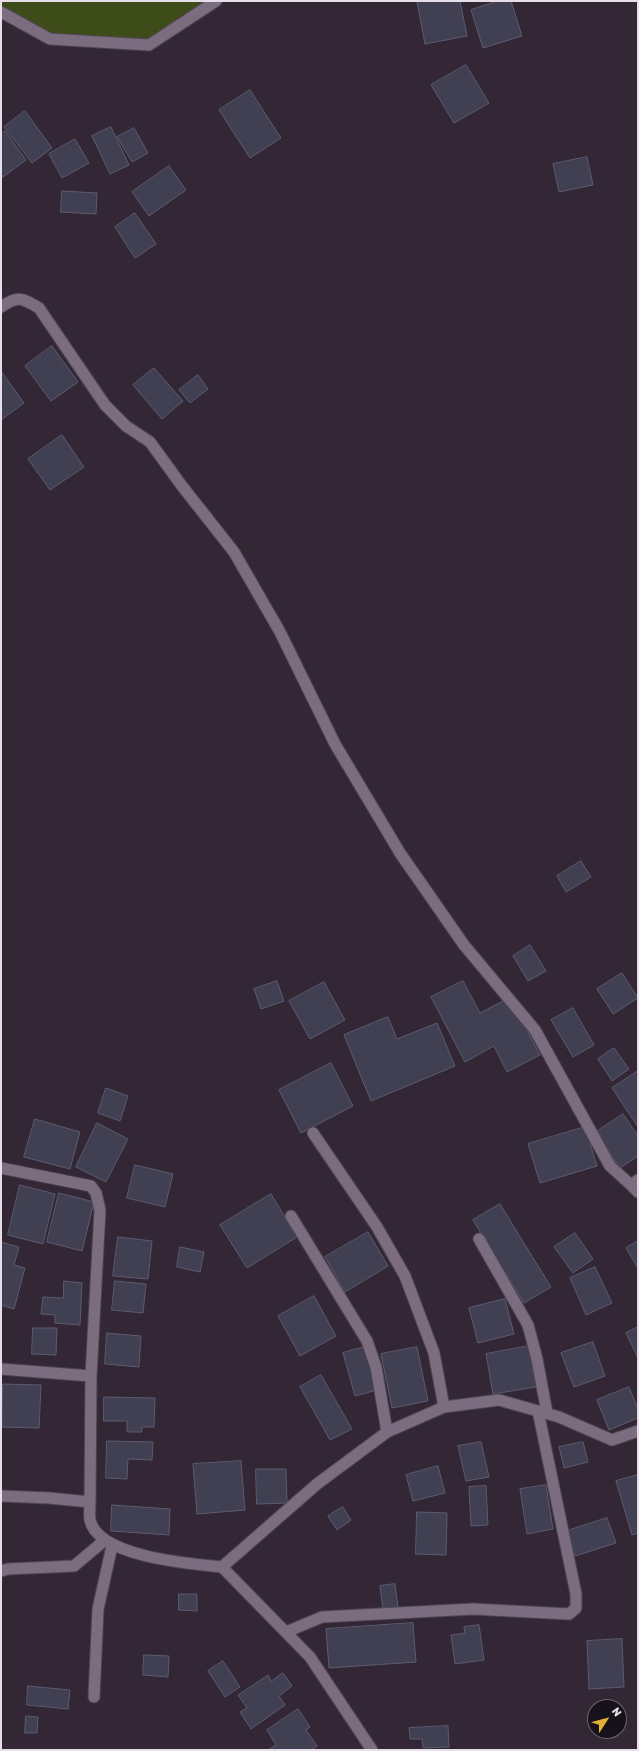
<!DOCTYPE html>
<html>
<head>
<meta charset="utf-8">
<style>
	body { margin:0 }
	#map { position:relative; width:639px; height:1751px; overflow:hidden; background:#332736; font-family:Rubik,sans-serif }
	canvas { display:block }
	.frame { position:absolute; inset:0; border:2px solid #e6dee9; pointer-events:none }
	.north { position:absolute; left:587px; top:1699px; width:40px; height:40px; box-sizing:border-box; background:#171219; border:1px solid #6a646c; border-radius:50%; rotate:54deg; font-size:11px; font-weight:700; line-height:16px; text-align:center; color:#e6dee9 }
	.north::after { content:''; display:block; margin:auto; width:14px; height:18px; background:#e1af34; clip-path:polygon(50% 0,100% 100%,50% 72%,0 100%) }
</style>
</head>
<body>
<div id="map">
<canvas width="639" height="1751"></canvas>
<div class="frame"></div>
<div class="north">N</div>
</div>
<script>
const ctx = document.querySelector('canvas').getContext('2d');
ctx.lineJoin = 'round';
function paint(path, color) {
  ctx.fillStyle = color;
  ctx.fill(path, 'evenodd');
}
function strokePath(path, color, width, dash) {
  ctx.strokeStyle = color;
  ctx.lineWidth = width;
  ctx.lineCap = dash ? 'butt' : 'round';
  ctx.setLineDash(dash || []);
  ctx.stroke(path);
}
paint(new Path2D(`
	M 1,1 L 216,1 L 149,45 L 50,39 L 1,12 Z`), '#3e4c19');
const building = new Path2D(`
	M 425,1 L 460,1 L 467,36 L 425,44 L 417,2 Z
	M 498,1 L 511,1 L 522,36 L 483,48 L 471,10 Z
	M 466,65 L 489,103 L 454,123 L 431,85 Z
	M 250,90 L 281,138 L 250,158 L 219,110 Z
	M 25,111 L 52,148 L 32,163 L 4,127 Z
	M 111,127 L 129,165 L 110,174 L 92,136 Z
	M 134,128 L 148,153 L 132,162 L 117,137 Z
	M 5,131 L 26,160 L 3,177 L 1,174 L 1,134 Z
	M 75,139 L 89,163 L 62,178 L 49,154 Z
	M 587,157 L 593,185 L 559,192 L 553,164 Z
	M 169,166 L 186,190 L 149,216 L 132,192 Z
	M 62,191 L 97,193 L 96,214 L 61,212 Z
	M 135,213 L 156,244 L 135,258 L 115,227 Z
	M 52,346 L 78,382 L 51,401 L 25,366 Z
	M 154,368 L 183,401 L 162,419 L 133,385 Z
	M 1,371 L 24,403 L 1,420 Z
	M 198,375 L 208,389 L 190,403 L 179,390 Z
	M 62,435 L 84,467 L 50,490 L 28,459 Z
	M 581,861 L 591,877 L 566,892 L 557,876 Z
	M 530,945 L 546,971 L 528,981 L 513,956 Z
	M 622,973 L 638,998 L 613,1014 L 597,989 Z
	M 277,981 L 284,1001 L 261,1009 L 254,989 Z
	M 463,981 L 480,1013 L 505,1000 L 511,1011 L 516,1009 L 540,1055 L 507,1072 L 494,1046 L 465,1062 L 431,997 Z
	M 324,982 L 345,1020 L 310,1039 L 289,1001 Z
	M 573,1008 L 594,1045 L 573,1057 L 551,1020 Z
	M 388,1017 L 397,1039 L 437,1023 L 455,1066 L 371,1101 L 344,1035 Z
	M 614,1048 L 629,1069 L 612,1081 L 598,1059 Z
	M 331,1063 L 353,1106 L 301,1133 L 279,1090 Z
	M 638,1071 L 638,1127 L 612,1088 Z
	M 106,1088 L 128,1096 L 120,1121 L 98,1113 Z
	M 623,1114 L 638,1136 L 638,1156 L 620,1168 L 596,1132 Z
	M 35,1119 L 80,1132 L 70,1169 L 24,1157 Z
	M 97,1123 L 128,1139 L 106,1182 L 76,1167 Z
	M 585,1127 L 597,1166 L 540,1183 L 528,1144 Z
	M 135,1165 L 173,1174 L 165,1207 L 127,1198 Z
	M 20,1185 L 55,1194 L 43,1244 L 8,1235 Z
	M 59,1193 L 94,1202 L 82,1251 L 47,1242 Z
	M 271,1194 L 297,1237 L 247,1268 L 220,1225 Z
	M 500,1204 L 551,1287 L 524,1303 L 473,1220 Z
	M 368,1232 L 388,1266 L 345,1292 L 325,1257 Z
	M 575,1233 L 593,1259 L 573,1273 L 554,1247 Z
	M 118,1237 L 152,1241 L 148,1279 L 113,1276 Z
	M 638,1241 L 638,1268 L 626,1248 Z
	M 1,1242 L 19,1247 L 14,1265 L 25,1268 L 14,1309 L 1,1305 Z
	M 180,1247 L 204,1252 L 200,1272 L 177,1267 Z
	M 595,1267 L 612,1303 L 586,1315 L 570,1278 Z
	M 64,1281 L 82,1283 L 80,1325 L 55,1323 L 55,1315 L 41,1314 L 43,1297 L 63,1298 Z
	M 115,1281 L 146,1284 L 143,1313 L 112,1310 Z
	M 314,1296 L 336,1336 L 300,1356 L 278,1316 Z
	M 505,1299 L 514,1334 L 478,1343 L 469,1308 Z
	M 638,1327 L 638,1358 L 626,1333 Z
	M 33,1328 L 57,1328 L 56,1355 L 32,1354 Z
	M 107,1333 L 141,1336 L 139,1367 L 105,1364 Z
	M 593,1342 L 605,1376 L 574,1387 L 561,1353 Z
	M 529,1346 L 536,1387 L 493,1394 L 486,1354 Z
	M 364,1347 L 377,1390 L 355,1396 L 343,1353 Z
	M 417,1347 L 428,1401 L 392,1408 L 381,1354 Z
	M 321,1375 L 352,1429 L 330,1440 L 300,1387 Z
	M 3,1384 L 41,1385 L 39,1428 L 2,1427 Z
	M 629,1387 L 638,1409 L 638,1418 L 609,1430 L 597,1400 Z
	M 104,1397 L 155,1398 L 154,1427 L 142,1427 L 142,1432 L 127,1432 L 127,1421 L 104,1421 Z
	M 107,1441 L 153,1442 L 152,1460 L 128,1459 L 127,1479 L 106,1478 Z
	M 481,1442 L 489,1477 L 466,1481 L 458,1446 Z
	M 583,1442 L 588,1462 L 564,1468 L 559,1447 Z
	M 241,1461 L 245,1510 L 197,1514 L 193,1464 Z
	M 438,1466 L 445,1493 L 413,1501 L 406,1475 Z
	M 256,1469 L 286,1469 L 287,1503 L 257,1504 Z
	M 638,1475 L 638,1533 L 632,1535 L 616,1481 Z
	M 546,1485 L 553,1529 L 527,1534 L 520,1489 Z
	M 486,1486 L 488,1525 L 471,1526 L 469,1487 Z
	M 112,1505 L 170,1509 L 169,1535 L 111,1531 Z
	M 343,1507 L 351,1520 L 337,1530 L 328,1516 Z
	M 417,1512 L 447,1513 L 446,1555 L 416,1554 Z
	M 607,1518 L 616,1543 L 575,1556 L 567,1531 Z
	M 395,1584 L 398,1608 L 383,1610 L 380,1586 Z
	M 179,1594 L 197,1594 L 197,1611 L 179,1610 Z
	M 413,1623 L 416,1662 L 329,1668 L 326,1629 Z
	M 479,1625 L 484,1660 L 455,1664 L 451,1635 L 465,1633 L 464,1627 Z
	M 622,1639 L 624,1687 L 589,1689 L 587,1641 Z
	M 144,1655 L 169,1656 L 168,1677 L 143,1675 Z
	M 223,1661 L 240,1687 L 225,1697 L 208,1671 Z
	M 283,1673 L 292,1686 L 279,1696 L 285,1705 L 251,1729 L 240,1712 L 247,1708 L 238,1695 L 268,1675 L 271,1681 Z
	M 28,1686 L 70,1690 L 68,1709 L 27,1705 Z
	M 298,1709 L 310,1727 L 306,1730 L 317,1746 L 311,1750 L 268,1750 L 276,1745 L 267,1730 Z
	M 26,1716 L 38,1717 L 37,1733 L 25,1733 Z
	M 448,1726 L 449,1747 L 423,1748 L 422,1739 L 410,1739 L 409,1728 Z`);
paint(building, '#414053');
strokePath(building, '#5c5b6f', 1);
const minor = new Path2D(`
	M 1,12 L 50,39 L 149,45 L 216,1
	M 1,307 C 18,295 22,298 39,308 L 105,405 L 126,426 L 150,442 L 182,486 L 234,552 L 280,632 L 335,744 L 400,853 L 464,945 L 535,1030 L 610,1166 L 631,1185
	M 313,1133 L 377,1227 L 405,1276 L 434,1353 L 444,1407
	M 1,1168 L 91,1186 L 96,1193 L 100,1210 L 91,1376 L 90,1502 C 90,1508 89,1514 90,1520 C 98,1557 191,1564 222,1567 L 310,1657 L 372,1750
	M 638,1180 L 631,1185 L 638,1192
	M 291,1216 L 367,1341 L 376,1367 L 387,1432
	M 479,1239 L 528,1325 L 537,1359 L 547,1413
	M 1,1369 L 91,1376
	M 1,1496 L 49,1498 L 90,1502
	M 222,1567 L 317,1484 L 387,1432 L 444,1407 L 499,1400 L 559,1417 L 612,1440 L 638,1431
	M 1,1571 L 8,1569 L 74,1566 L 105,1540
	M 286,1632 L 322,1617 L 473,1609 L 569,1614 L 576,1608 L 576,1594 L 538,1411
	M 94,1697 L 98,1609 L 112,1546`);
strokePath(minor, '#4f4552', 13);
strokePath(minor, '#7b6d7f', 11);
</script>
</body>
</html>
